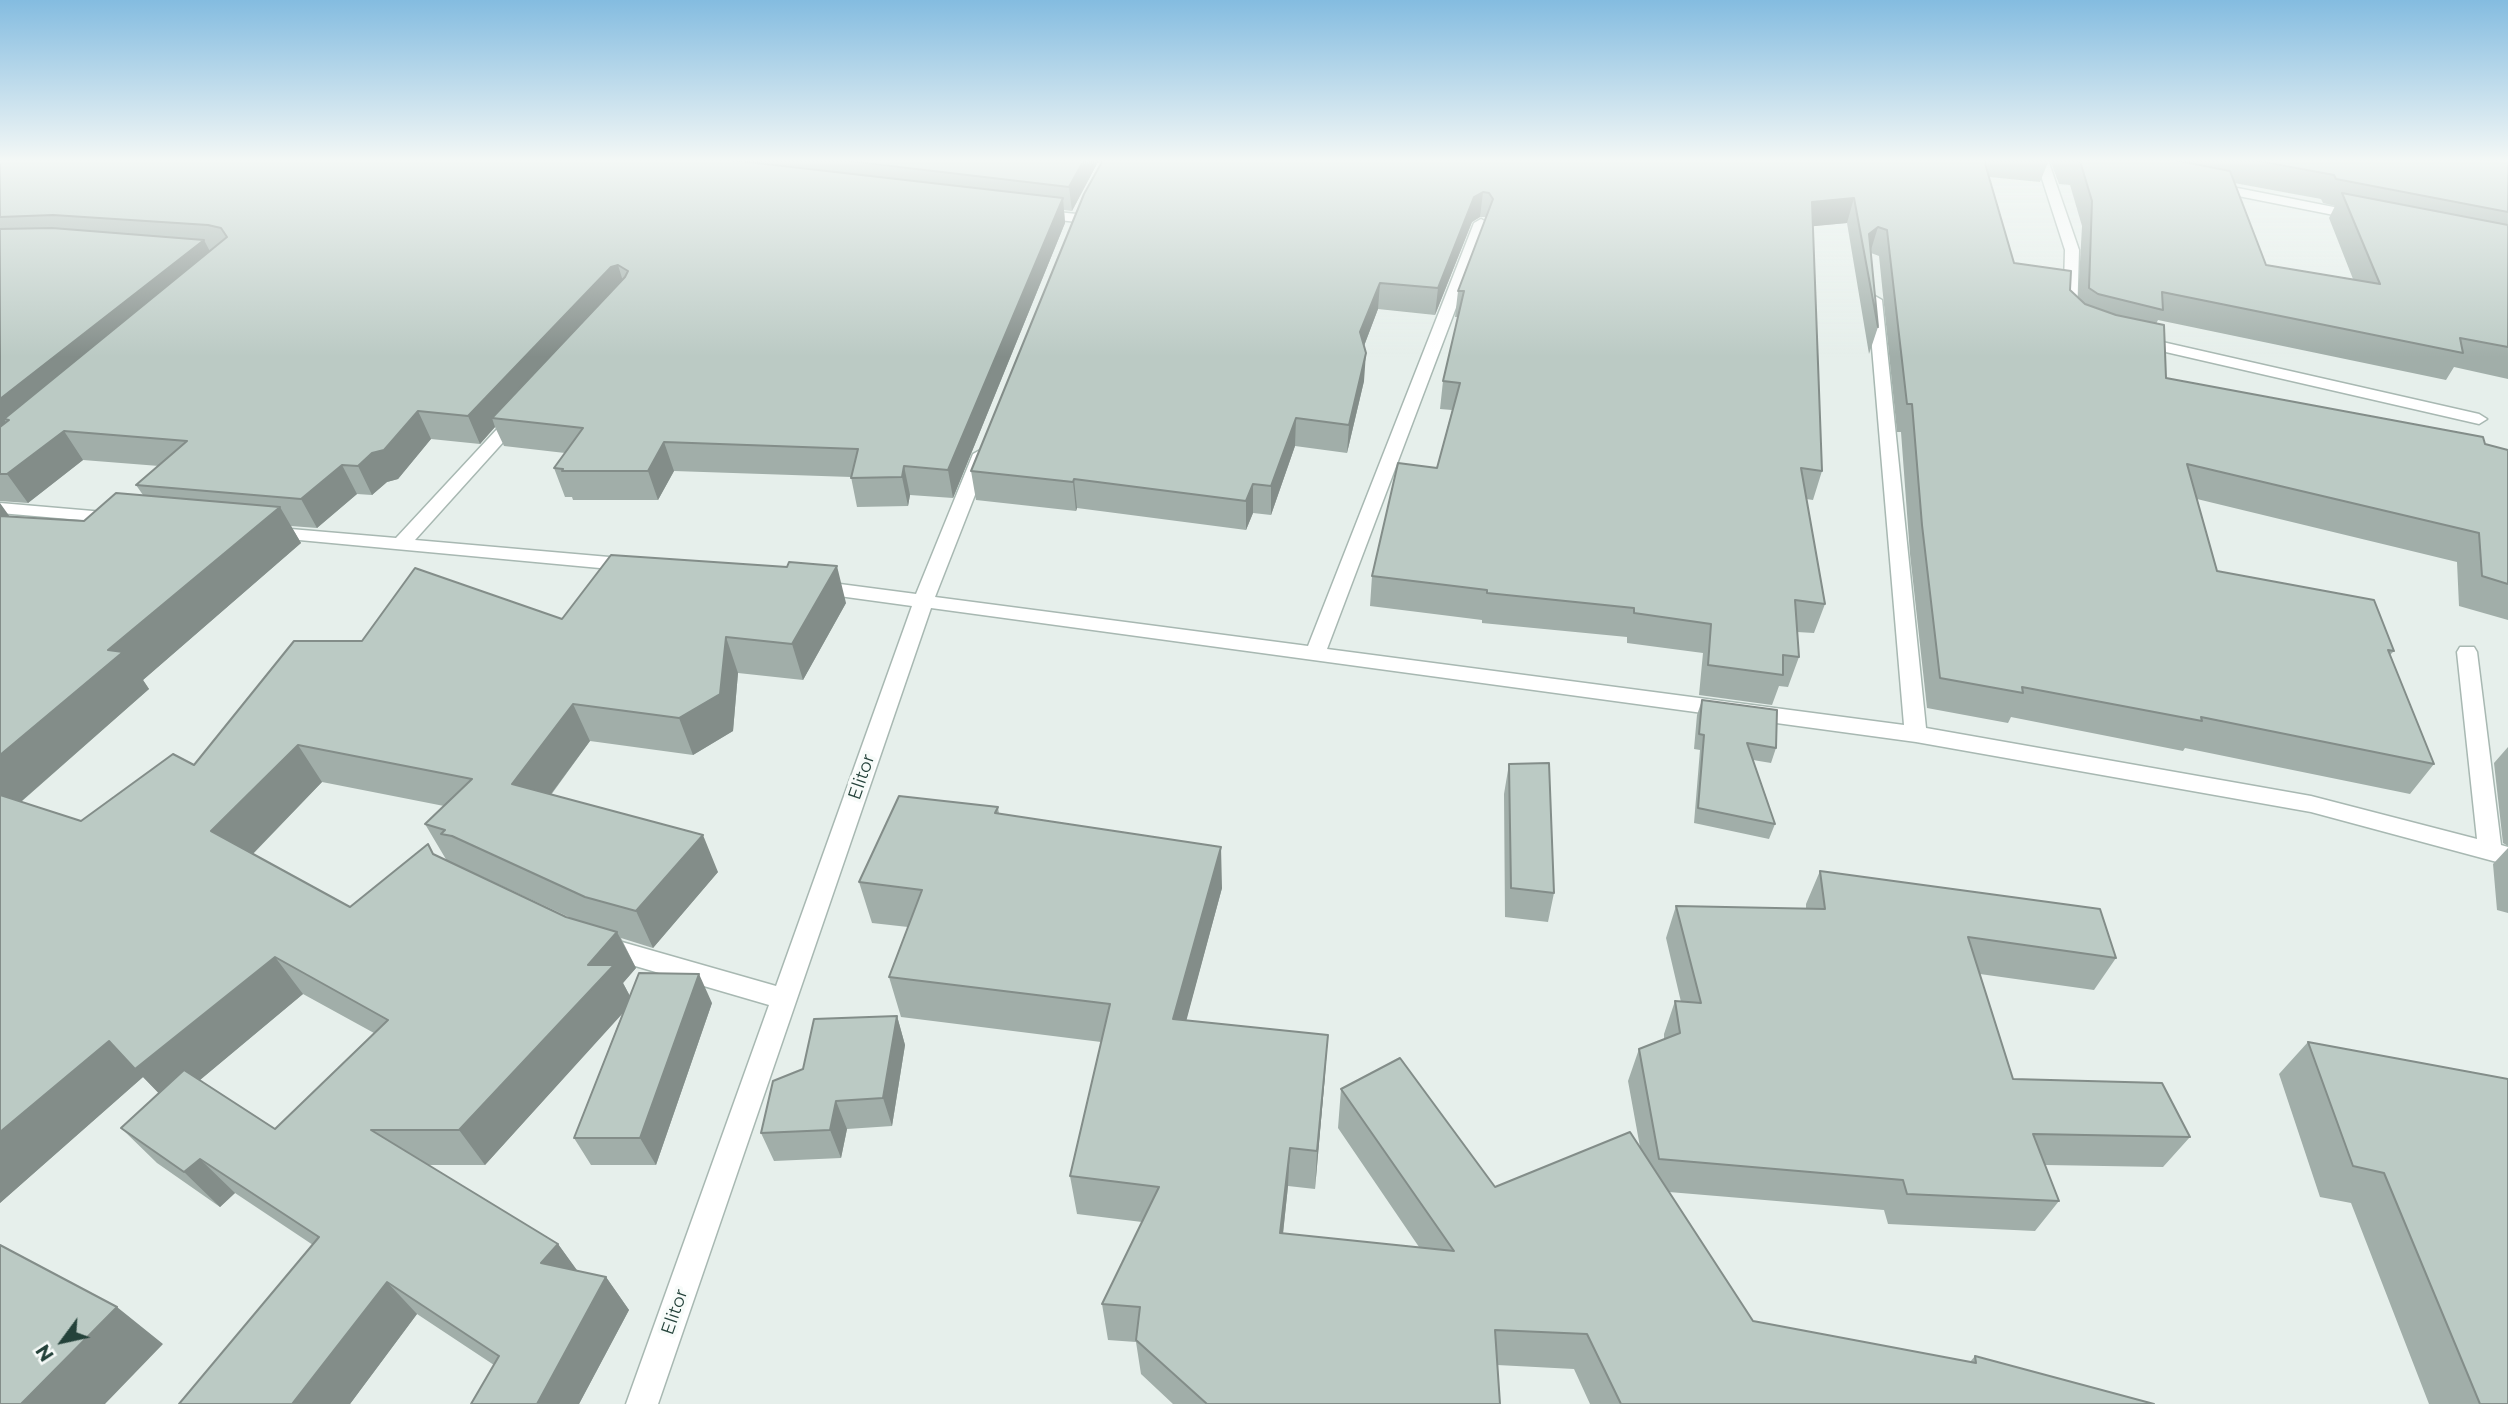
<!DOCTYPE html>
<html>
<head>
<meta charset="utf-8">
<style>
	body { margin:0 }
	#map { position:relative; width:2508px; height:1404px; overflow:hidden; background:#e6efeb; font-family:Montserrat,sans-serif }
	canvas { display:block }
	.north { position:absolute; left:28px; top:1306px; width:70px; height:70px; -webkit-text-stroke:5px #f7fbf9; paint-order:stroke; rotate:237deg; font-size:19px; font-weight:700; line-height:28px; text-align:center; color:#24423a }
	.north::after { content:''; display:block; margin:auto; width:24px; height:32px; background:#24423a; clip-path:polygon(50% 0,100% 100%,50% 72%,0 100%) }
</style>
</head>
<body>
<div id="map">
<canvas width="2508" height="1404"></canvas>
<div class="north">N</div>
</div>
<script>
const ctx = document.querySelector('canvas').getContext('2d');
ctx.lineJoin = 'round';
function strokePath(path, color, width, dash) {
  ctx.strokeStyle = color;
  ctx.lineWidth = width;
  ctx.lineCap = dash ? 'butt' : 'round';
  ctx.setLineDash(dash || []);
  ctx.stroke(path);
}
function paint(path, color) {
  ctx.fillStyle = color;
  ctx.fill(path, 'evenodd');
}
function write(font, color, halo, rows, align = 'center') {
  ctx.font = font + ' Montserrat,sans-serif';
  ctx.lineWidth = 7;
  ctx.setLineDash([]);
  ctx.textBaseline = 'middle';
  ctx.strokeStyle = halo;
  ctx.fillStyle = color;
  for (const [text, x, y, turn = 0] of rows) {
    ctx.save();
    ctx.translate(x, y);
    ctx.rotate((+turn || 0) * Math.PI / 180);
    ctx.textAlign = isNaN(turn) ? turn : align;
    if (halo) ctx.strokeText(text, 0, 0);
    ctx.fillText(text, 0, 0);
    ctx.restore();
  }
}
const street = new Path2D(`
	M 2036,160 L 2048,160 L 2079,250 L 2077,318 L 2070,322 L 2063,318 L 2065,250 Z
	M 2212,183 L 2359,212 L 2366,216 L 2359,220 L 2208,190 L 2208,184 Z
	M 1037,210 L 1077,214 L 1084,218 L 1077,222 L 1032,217 L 1032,211 Z
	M 1481,219 L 1488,223 L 1327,649 L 1904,725 L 1868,300 L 1875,296 L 1882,300 L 1926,728 L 2311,796 L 2477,839 L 2457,652 L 2460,647 L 2474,647 L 2477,652 L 2501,845 L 2508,847 L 2508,865 L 2311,812 L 1916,742 L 931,608 L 658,1404 L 626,1404 L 769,1005 L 601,956 L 592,953 L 589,946 L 592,939 L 601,936 L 776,986 L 912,606 L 817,593 L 810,591 L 807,587 L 810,583 L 817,581 L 916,594 L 973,454 L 982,449 L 991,454 L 935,597 L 1308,646 L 1474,223 Z
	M 2136,336 L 2479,414 L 2487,419 L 2479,424 L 2131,344 L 2128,341 L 2131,338 Z
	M 518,411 L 524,413 L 526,416 L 524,419 L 415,540 L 632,559 L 641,565 L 639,569 L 632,571 L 267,537 L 258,532 L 267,527 L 396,538 L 512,413 Z
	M 0,503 L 116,513 L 125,518 L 116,523 L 0,513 Z`);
strokePath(street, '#a8b8b2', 3);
paint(street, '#fff');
paint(new Path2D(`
	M 0,160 L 1099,160 L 1072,211 L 1064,210 L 1065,223 L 953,498 L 910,495 L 908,506 L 857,507 L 851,477 L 674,471 L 658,500 L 573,500 L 572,497 L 565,497 L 554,468 L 565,453 L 504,446 L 495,427 L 480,444 L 431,439 L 398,479 L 387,482 L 372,495 L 357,494 L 317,528 L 291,526 L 301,543 L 143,680 L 149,689 L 21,802 L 81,821 L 194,765 L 362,641 L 562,619 L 846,603 L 803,680 L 738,673 L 733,731 L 693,755 L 590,741 L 551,795 L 718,872 L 653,948 L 621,938 L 636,968 L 623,983 L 630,996 L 712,1003 L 656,1165 L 591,1165 L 574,1138 L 623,1012 L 485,1165 L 428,1165 L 558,1244 L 577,1271 L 606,1277 L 629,1310 L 579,1404 L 471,1404 L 494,1365 L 417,1314 L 350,1404 L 179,1404 L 313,1245 L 235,1193 L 220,1207 L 157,1163 L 121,1128 L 159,1093 L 143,1077 L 0,1203 L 10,516 L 84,521 L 143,495 L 136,485 L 159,466 L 83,460 L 28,503 L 0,501 ZM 322,782 L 444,806 L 425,824 L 447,861 L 435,855 L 350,907 L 253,854 ZM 471,872 L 474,873 L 571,918 L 566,917 ZM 303,994 L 374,1033 L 275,1129 L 200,1080 Z
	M 1103,160 L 2049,160 L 2040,182 L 1989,177 L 2014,263 L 2070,290 L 2078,298 L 2082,226 L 2070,185 L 2059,184 L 2050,160 L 2508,160 L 2508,379 L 2454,367 L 2446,380 L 2158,320 L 2156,324 L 2166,378 L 2508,450 L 2508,620 L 2459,606 L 2457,562 L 2197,499 L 2217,571 L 2394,651 L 2390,655 L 2434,764 L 2410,794 L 2185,748 L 2183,751 L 2011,717 L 2008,723 L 1927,708 L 1910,554 L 1901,432 L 1897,432 L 1879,256 L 1871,253 L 1878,327 L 1869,354 L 1847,223 L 1813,226 L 1822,471 L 1813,500 L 1806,499 L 1825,604 L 1814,633 L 1797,632 L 1799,657 L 1788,687 L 1779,686 L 1772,705 L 1699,695 L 1703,653 L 1627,643 L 1627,637 L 1482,623 L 1482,620 L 1370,606 L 1372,576 L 1437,468 L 1452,410 L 1440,409 L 1443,381 L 1458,317 L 1455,317 L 1458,291 L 1486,217 L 1480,217 L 1472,222 L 1435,315 L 1378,309 L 1364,346 L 1364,381 L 1347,453 L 1295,446 L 1271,515 L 1253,513 L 1246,530 L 1077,508 L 1076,511 L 976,500 L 971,471 ZM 2234,183 L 2321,199 L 2323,203 L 2335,206 L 2329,218 L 2353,279 L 2266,265 Z
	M 1702,700 L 1776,748 L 1771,763 L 1753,760 L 1775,824 L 1769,839 L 1694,823 L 1700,750 L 1694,749 L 1697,715 Z
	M 2508,747 L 2508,846 L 2503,843 L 2494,763 Z
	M 1509,764 L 1554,893 L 1548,922 L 1505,917 L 1504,794 Z
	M 998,807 L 999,814 L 1222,888 L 1186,1020 L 1325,1075 L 1315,1189 L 1288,1186 L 1283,1234 L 1419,1247 L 1338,1128 L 1341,1089 L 1495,1187 L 1640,1147 L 1628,1081 L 1639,1049 L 1664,1039 L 1664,1034 L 1675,1001 L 1681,1002 L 1666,938 L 1676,906 L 1806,909 L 1806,904 L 1820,871 L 2116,958 L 2094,990 L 1980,974 L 2013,1079 L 2190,1137 L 2163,1167 L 2045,1165 L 2059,1201 L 2035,1231 L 1888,1224 L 1884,1210 L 1669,1192 L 1753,1321 L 1970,1362 L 1975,1356 L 2154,1404 L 1590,1404 L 1574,1369 L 1497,1365 L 1500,1404 L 1173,1404 L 1141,1374 L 1136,1342 L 1108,1340 L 1102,1304 L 1142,1222 L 1077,1214 L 1070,1176 L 1101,1042 L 901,1017 L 889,977 L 908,927 L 872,923 L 859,882 Z
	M 2508,848 L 2508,913 L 2497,910 L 2493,864 Z
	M 897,1016 L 905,1045 L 892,1126 L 847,1129 L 841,1158 L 774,1161 L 761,1133 L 803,1069 Z
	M 2308,1042 L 2508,1079 L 2508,1404 L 2429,1404 L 2351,1203 L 2320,1197 L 2279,1074 Z`), '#a1aea9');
paint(new Path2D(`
	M 1084,160 L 1099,160 L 1072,211 L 1069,187 Z
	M 1483,192 L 1480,217 L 1472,222 L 1435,315 L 1438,288 L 1474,197 Z
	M 1063,198 L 1065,223 L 953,498 L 948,470 Z
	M 1854,198 L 1847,223 L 1805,227 L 1812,202 Z
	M 1878,227 L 1870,253 L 1869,234 Z
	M 204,240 L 217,265 L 4,419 L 13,433 L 0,443 L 0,399 Z
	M 618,265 L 626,291 L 492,418 L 495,427 L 480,444 L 468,416 L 611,267 Z
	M 1380,283 L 1378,309 L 1359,359 L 1360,332 Z
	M 1366,353 L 1364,381 L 1347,453 L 1349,425 Z
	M 418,411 L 431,439 L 398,479 L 387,482 L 372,495 L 358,466 Z
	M 1296,418 L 1295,446 L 1271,515 L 1271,486 Z
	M 64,431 L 83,460 L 28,503 L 7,474 Z
	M 664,442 L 674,471 L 658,500 L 648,471 Z
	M 342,465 L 357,494 L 317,528 L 301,499 Z
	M 904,466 L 910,495 L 908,506 L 902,477 Z
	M 1074,479 L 1077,508 L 1076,511 L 1073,482 Z
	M 1253,484 L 1253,513 L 1246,530 L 1246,501 Z
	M 0,503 L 10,517 L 0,524 Z
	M 280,507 L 301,543 L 143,680 L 149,689 L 0,820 L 0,755 L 108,650 Z
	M 837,566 L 846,603 L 803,680 L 792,644 Z
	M 726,637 L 738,673 L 733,731 L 693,755 L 679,718 Z
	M 573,704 L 590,741 L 531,821 L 512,784 Z
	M 298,745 L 322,782 L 239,868 L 211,831 Z
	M 703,835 L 718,872 L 653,948 L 636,911 Z
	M 1221,847 L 1222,888 L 1176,1059 L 1173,1019 Z
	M 617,932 L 636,968 L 623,983 L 633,1002 L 485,1165 L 459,1130 L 588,965 Z
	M 275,957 L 303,994 L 170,1105 L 143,1077 L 0,1203 L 0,1132 L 109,1041 Z
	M 699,974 L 712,1003 L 656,1165 L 640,1138 Z
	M 897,1016 L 905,1045 L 892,1126 L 883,1098 Z
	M 1328,1035 L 1325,1075 L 1315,1189 L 1317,1151 Z
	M 836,1101 L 847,1129 L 841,1158 L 830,1130 Z
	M 1290,1148 L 1288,1186 L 1279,1270 L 1280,1233 Z
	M 200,1159 L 235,1193 L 220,1207 L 184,1172 Z
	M 558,1244 L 582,1277 L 541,1263 Z
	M 606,1277 L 629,1310 L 579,1404 L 537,1404 Z
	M 387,1282 L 417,1314 L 350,1404 L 292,1404 Z
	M 117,1307 L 163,1344 L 105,1404 L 21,1404 Z`), '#838d89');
const building = new Path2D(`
	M 0,160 L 730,160 L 1063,198 L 948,470 L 904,466 L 902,477 L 851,478 L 858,449 L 664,442 L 648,471 L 562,471 L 563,469 L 554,468 L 583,428 L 492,418 L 625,277 L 628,271 L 618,265 L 611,267 L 468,416 L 418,411 L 384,450 L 372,453 L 358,466 L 342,465 L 301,499 L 136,485 L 187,441 L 64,431 L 7,474 L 0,474 L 0,427 L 9,420 L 4,419 L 227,237 L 221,228 L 208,225 L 53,215 L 0,217 Z
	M 840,160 L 1084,160 L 1069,187 Z
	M 1103,160 L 1984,160 L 2014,263 L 2071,271 L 2070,290 L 2085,304 L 2116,315 L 2164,325 L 2166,378 L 2483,437 L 2485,444 L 2508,450 L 2508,584 L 2482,576 L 2479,533 L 2187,464 L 2217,571 L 2374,600 L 2394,651 L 2388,650 L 2434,764 L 2201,717 L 2202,721 L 2022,687 L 2023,693 L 1940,678 L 1922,525 L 1912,404 L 1907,404 L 1887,230 L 1878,227 L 1869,234 L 1878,327 L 1854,198 L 1812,202 L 1822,471 L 1801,468 L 1825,604 L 1795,600 L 1799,657 L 1783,655 L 1783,675 L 1708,665 L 1711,624 L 1634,613 L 1634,608 L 1487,593 L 1487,590 L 1372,576 L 1398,463 L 1437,468 L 1460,383 L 1443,381 L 1464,291 L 1458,291 L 1493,199 L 1489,193 L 1483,192 L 1474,197 L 1438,288 L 1380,283 L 1360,332 L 1366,353 L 1349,425 L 1296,418 L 1271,486 L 1253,484 L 1246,501 L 1074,479 L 1073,482 L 971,471 L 1084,194 Z
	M 2069,160 L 2174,160 L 2230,171 L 2266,265 L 2380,284 L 2342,193 L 2508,225 L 2508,347 L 2460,338 L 2463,353 L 2162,292 L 2163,310 L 2098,294 L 2089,288 L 2092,201 L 2080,161 Z
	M 2253,160 L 2508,160 L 2508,212 L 2336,179 L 2334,175 Z
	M 52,228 L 204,240 L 0,399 L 0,229 Z
	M 116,493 L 280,507 L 108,650 L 123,652 L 0,755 L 0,516 L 84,521 Z
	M 611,555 L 787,567 L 789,562 L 837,566 L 792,644 L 726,637 L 720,694 L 679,718 L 573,704 L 512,784 L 703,835 L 636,911 L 585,897 L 452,836 L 441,834 L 445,830 L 425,824 L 472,779 L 298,745 L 211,831 L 350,907 L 428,844 L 433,854 L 566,917 L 617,932 L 588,965 L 614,965 L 459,1130 L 371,1130 L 558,1244 L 541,1263 L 606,1277 L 537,1404 L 471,1404 L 499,1356 L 387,1282 L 292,1404 L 179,1404 L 319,1237 L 200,1159 L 184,1172 L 121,1128 L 184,1070 L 275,1129 L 388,1020 L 275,957 L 135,1069 L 109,1041 L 0,1132 L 0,795 L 81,821 L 173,754 L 194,765 L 294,641 L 362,641 L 415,568 L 562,619 Z
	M 1702,700 L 1777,710 L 1776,748 L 1747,743 L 1775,824 L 1698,808 L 1704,735 L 1699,734 Z
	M 1549,763 L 1554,893 L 1511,888 L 1509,764 Z
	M 899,796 L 998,807 L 995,813 L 1221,847 L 1173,1019 L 1328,1035 L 1317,1151 L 1290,1148 L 1280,1233 L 1454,1251 L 1341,1089 L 1400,1058 L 1495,1187 L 1630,1132 L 1753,1321 L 1976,1363 L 1975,1356 L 2154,1404 L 1621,1404 L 1587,1334 L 1495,1330 L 1500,1404 L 1207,1404 L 1136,1340 L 1140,1307 L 1102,1304 L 1159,1187 L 1070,1176 L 1110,1004 L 889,977 L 922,890 L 859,882 Z
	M 1820,871 L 2100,909 L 2116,958 L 1968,937 L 2013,1079 L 2162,1083 L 2190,1137 L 2033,1134 L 2059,1201 L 1907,1194 L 1903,1180 L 1659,1159 L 1639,1049 L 1680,1033 L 1675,1001 L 1701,1003 L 1676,906 L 1825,909 Z
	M 639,973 L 699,974 L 640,1138 L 574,1138 Z
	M 897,1016 L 883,1098 L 836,1101 L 830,1130 L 761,1133 L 773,1081 L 803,1069 L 814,1019 Z
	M 2308,1042 L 2508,1079 L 2508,1404 L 2480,1404 L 2384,1173 L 2353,1166 Z
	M 0,1245 L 117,1307 L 21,1404 L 0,1404 Z`);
paint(building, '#bbcac4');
strokePath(building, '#838d89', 2);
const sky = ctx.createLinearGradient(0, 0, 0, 357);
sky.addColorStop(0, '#84bce0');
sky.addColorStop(0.45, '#f4f8f6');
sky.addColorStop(1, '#f4f8f600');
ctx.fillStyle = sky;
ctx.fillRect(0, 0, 2508, 357);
write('18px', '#24423a', '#f7fbf9', [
	["Elitor",862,777,-71],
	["Elitor",675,1312,-71]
]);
</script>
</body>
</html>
